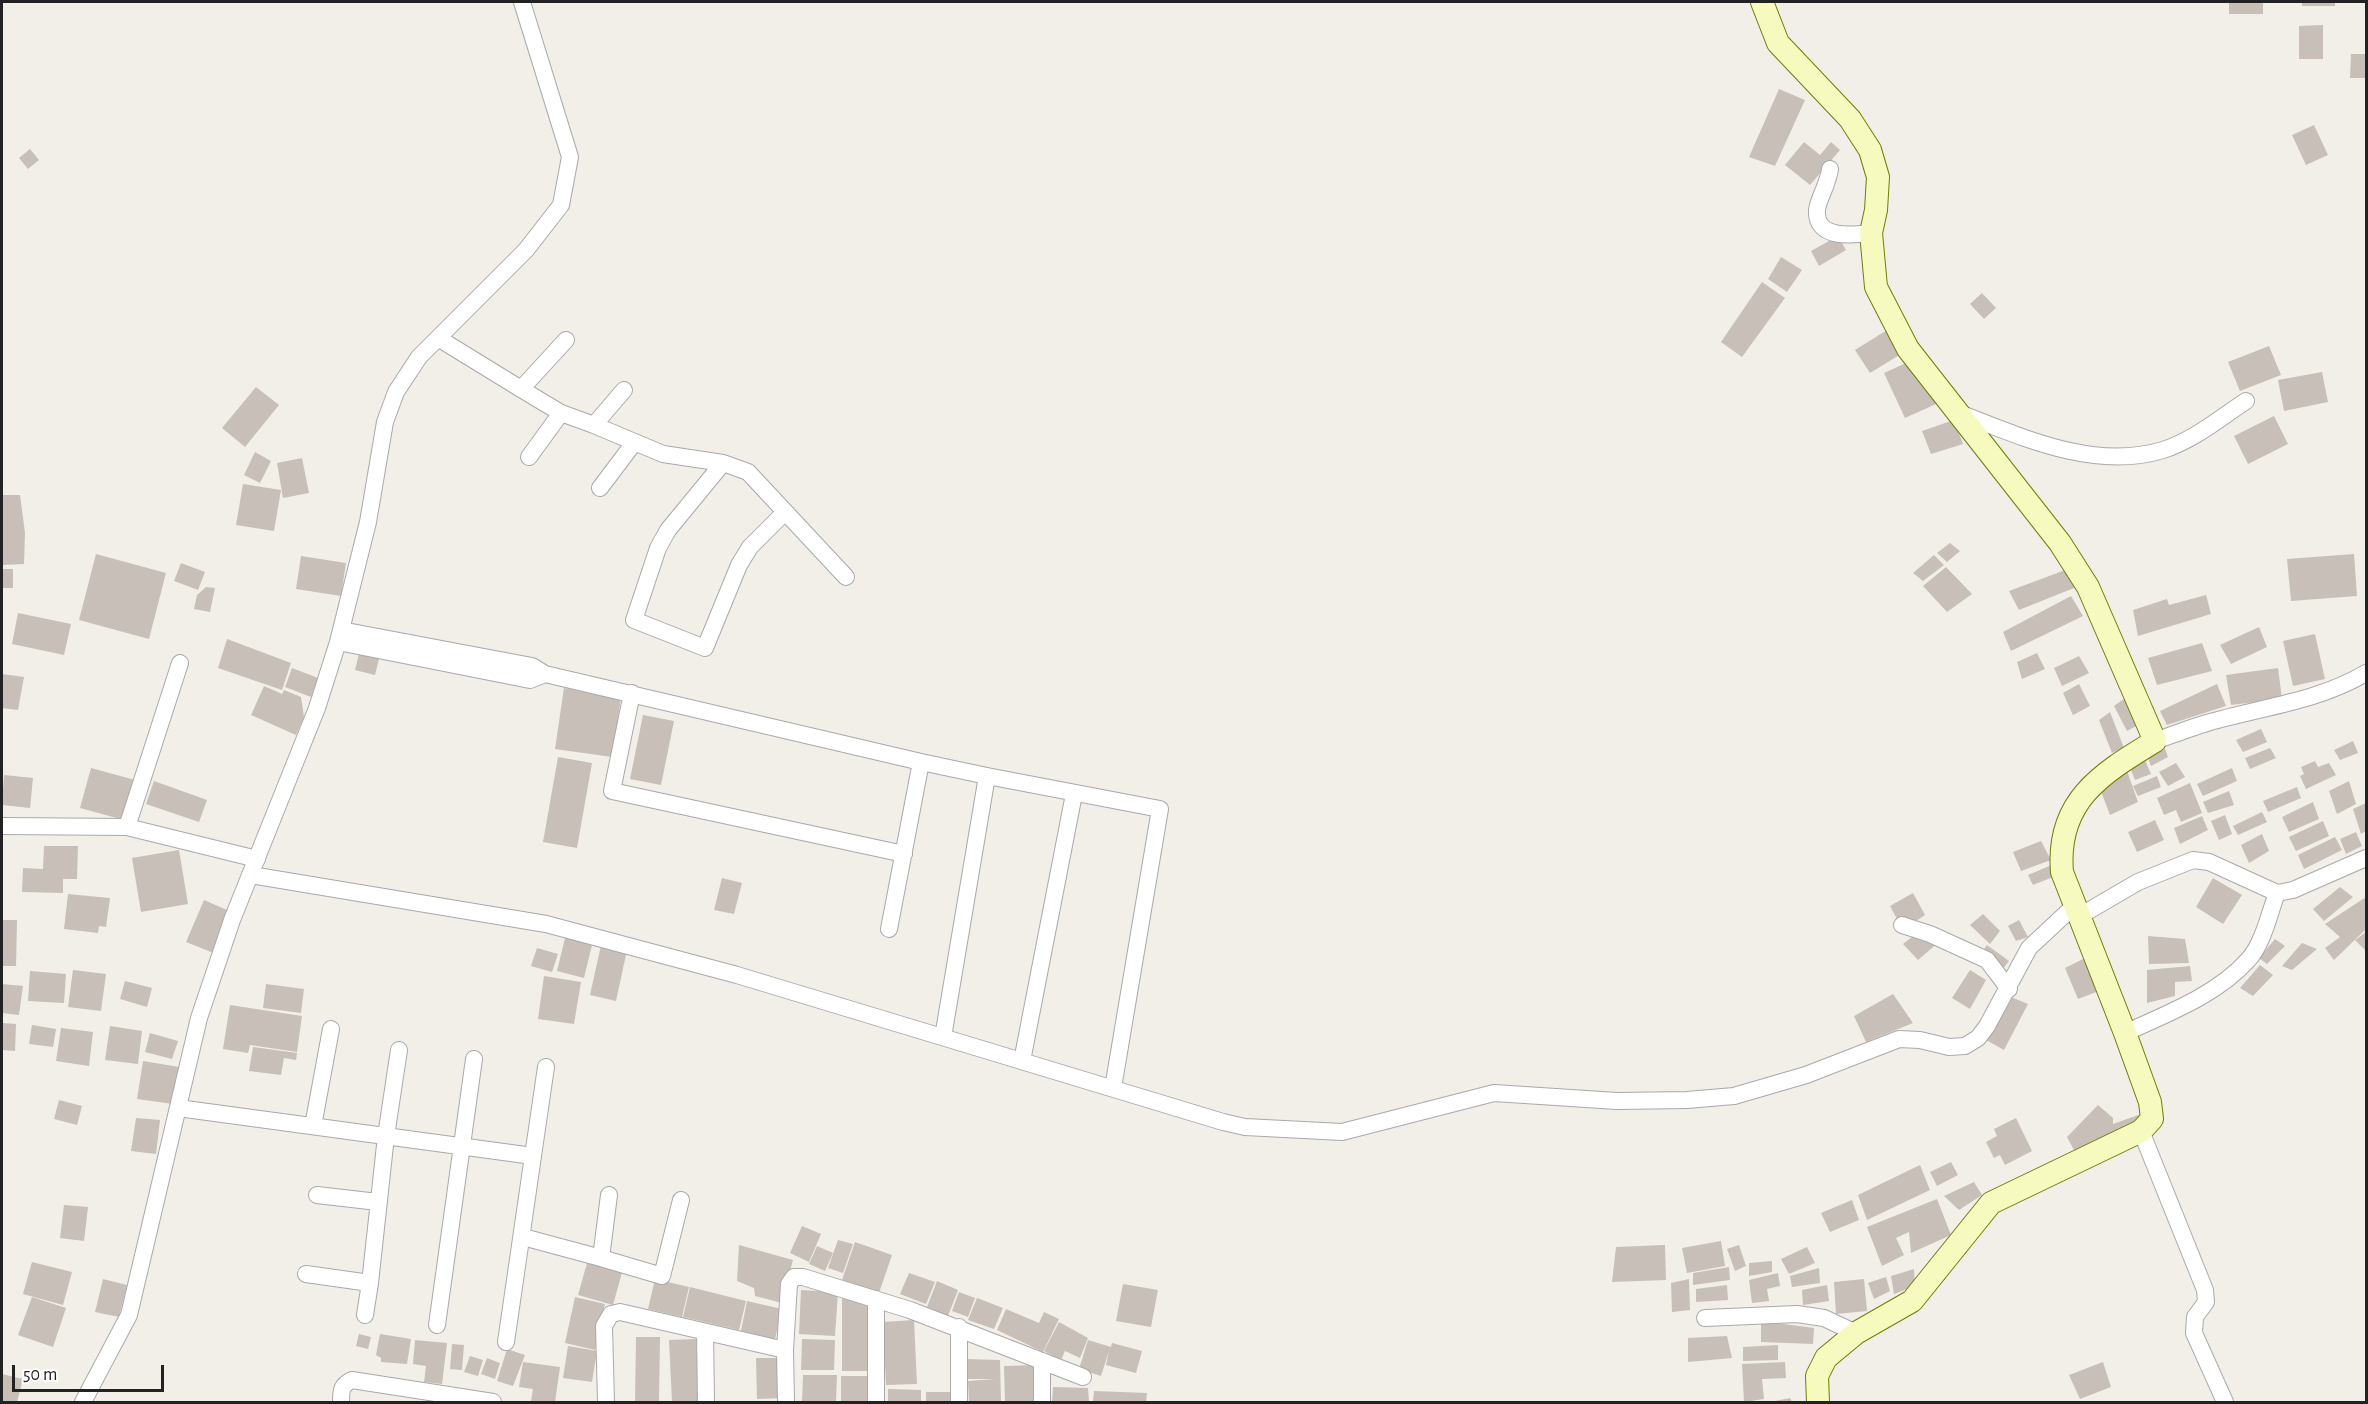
<!DOCTYPE html>
<html>
<head>
<meta charset="utf-8">
<style>
	body { margin:0 }
	#map { position:relative; width:2368px; height:1404px; overflow:hidden; background:#f2efe9; font-family:"Alegreya Sans",sans-serif }
	canvas { display:block }
	.frame { position:absolute; inset:0; border:3px solid #222; pointer-events:none }
	.scale { position:absolute; left:12px; top:1365px; width:152px; height:27px; box-sizing:border-box; border:3px solid #222; border-top:0; padding-left:8px; font-size:18px; line-height:21px; white-space:nowrap; color:#222; -webkit-text-stroke:4px #fff; paint-order:stroke }
</style>
</head>
<body>
<div id="map">
<canvas width="2368" height="1404"></canvas>
<div class="frame"></div>
<div class="scale">50 m</div>
</div>
<script>
const ctx = document.querySelector('canvas').getContext('2d');
ctx.lineJoin = 'round';
function paint(path, color) {
  ctx.fillStyle = color;
  ctx.fill(path, 'evenodd');
}
function strokePath(path, color, width, dash) {
  ctx.strokeStyle = color;
  ctx.lineWidth = width;
  ctx.lineCap = dash ? 'butt' : 'round';
  ctx.setLineDash(dash || []);
  ctx.stroke(path);
}
paint(new Path2D(`
	M 2229,2 L 2263,2 L 2263,14 L 2229,14 Z
	M 2302,2 L 2335,2 L 2335,6 L 2302,6 Z
	M 2323,25 L 2323,59 L 2299,59 L 2299,26 Z
	M 2351,54 L 2366,54 L 2366,78 L 2350,78 Z
	M 1779,89 L 1805,100 L 1775,166 L 1749,157 Z
	M 2314,125 L 2328,155 L 2306,165 L 2292,135 Z
	M 1804,142 L 1820,155 L 1831,142 L 1840,150 L 1810,185 L 1785,165 Z
	M 30,149 L 39,160 L 28,169 L 19,158 Z
	M 1838,236 L 1846,250 L 1819,266 L 1811,251 Z
	M 1781,257 L 1802,270 L 1787,292 L 1768,279 Z
	M 1762,282 L 1785,298 L 1742,357 L 1721,342 Z
	M 1982,293 L 1996,308 L 1984,319 L 1970,304 Z
	M 1887,330 L 1901,354 L 1870,373 L 1855,350 Z
	M 2269,346 L 2281,375 L 2240,391 L 2228,362 Z
	M 1915,359 L 1936,404 L 1905,418 L 1884,373 Z
	M 2322,372 L 2328,402 L 2284,411 L 2278,380 Z
	M 256,387 L 279,405 L 245,447 L 222,428 Z
	M 2274,416 L 2288,444 L 2248,464 L 2234,436 Z
	M 1954,420 L 1963,444 L 1931,454 L 1922,431 Z
	M 255,452 L 271,461 L 260,483 L 244,475 Z
	M 302,458 L 309,493 L 283,498 L 277,463 Z
	M 243,484 L 281,490 L 274,531 L 236,525 Z
	M 2,495 L 20,495 L 25,533 L 24,564 L 2,565 Z
	M 1950,543 L 1960,551 L 1947,562 L 1937,553 Z
	M 96,554 L 166,573 L 149,639 L 79,620 Z
	M 2354,554 L 2357,596 L 2291,601 L 2287,559 Z
	M 1934,555 L 1944,565 L 1923,581 L 1913,573 Z
	M 301,556 L 346,563 L 341,596 L 296,589 Z
	M 181,563 L 205,572 L 198,590 L 174,581 Z
	M 1946,567 L 1972,594 L 1947,612 L 1923,586 Z
	M 2,569 L 13,569 L 13,588 L 2,588 Z
	M 2068,569 L 2079,586 L 2019,610 L 2009,591 Z
	M 206,587 L 215,588 L 210,612 L 194,609 L 197,595 Z
	M 2206,595 L 2211,614 L 2138,636 L 2133,610 L 2167,599 L 2169,605 Z
	M 2071,596 L 2083,616 L 2011,651 L 2003,632 Z
	M 18,613 L 71,624 L 64,655 L 12,644 Z
	M 2259,627 L 2267,647 L 2231,664 L 2220,645 Z
	M 2315,634 L 2325,679 L 2293,686 L 2283,641 Z
	M 227,639 L 291,663 L 282,690 L 218,668 Z
	M 2202,643 L 2212,671 L 2157,685 L 2148,658 Z
	M 360,650 L 380,655 L 375,675 L 355,670 Z
	M 2037,653 L 2045,669 L 2022,679 L 2017,662 Z
	M 2079,656 L 2089,673 L 2062,686 L 2054,668 Z
	M 292,668 L 318,678 L 311,697 L 285,687 Z
	M 2278,668 L 2282,699 L 2231,705 L 2226,675 Z
	M 2,674 L 24,677 L 18,710 L 2,708 Z
	M 2079,684 L 2090,706 L 2073,715 L 2063,693 Z
	M 2217,684 L 2226,706 L 2167,725 L 2160,711 Z
	M 264,686 L 282,694 L 284,690 L 301,697 L 304,717 L 296,735 L 251,715 Z
	M 564,688 L 621,697 L 612,757 L 555,749 Z
	M 2128,696 L 2140,724 L 2127,731 L 2114,706 Z
	M 2110,712 L 2124,748 L 2112,753 L 2099,720 Z
	M 643,715 L 674,721 L 661,785 L 630,779 Z
	M 2261,729 L 2267,742 L 2243,752 L 2236,740 Z
	M 2353,741 L 2358,753 L 2340,760 L 2334,750 Z
	M 2164,746 L 2168,757 L 2151,766 L 2147,755 Z
	M 2270,748 L 2276,758 L 2250,769 L 2245,758 Z
	M 558,757 L 592,763 L 577,848 L 543,842 Z
	M 2144,758 L 2151,774 L 2135,780 L 2129,765 Z
	M 2315,761 L 2318,767 L 2329,763 L 2336,775 L 2306,789 L 2300,776 L 2304,774 L 2301,767 Z
	M 2176,763 L 2185,777 L 2168,786 L 2159,772 Z
	M 91,768 L 135,780 L 124,820 L 80,808 Z
	M 2232,768 L 2237,781 L 2203,796 L 2197,784 Z
	M 2127,771 L 2138,802 L 2110,815 L 2099,786 Z
	M 4,775 L 33,778 L 30,808 L 2,805 Z
	M 2157,776 L 2161,787 L 2138,796 L 2133,786 Z
	M 154,781 L 207,800 L 199,822 L 146,804 Z
	M 2349,781 L 2356,804 L 2337,814 L 2329,791 Z
	M 2190,783 L 2202,813 L 2181,822 L 2176,810 L 2164,815 L 2157,798 Z
	M 2297,787 L 2301,798 L 2268,812 L 2263,801 Z
	M 2229,791 L 2234,805 L 2208,813 L 2203,802 Z
	M 2313,802 L 2319,819 L 2289,832 L 2282,817 Z
	M 2366,803 L 2366,831 L 2361,834 L 2353,809 Z
	M 2262,812 L 2267,822 L 2238,835 L 2233,826 Z
	M 2225,815 L 2232,834 L 2219,840 L 2211,821 Z
	M 2202,816 L 2208,830 L 2180,844 L 2174,828 Z
	M 2155,820 L 2164,840 L 2137,852 L 2128,832 Z
	M 2323,821 L 2329,836 L 2296,851 L 2289,837 Z
	M 2356,832 L 2362,846 L 2346,854 L 2340,839 Z
	M 2262,834 L 2269,851 L 2249,863 L 2241,845 Z
	M 2335,837 L 2342,850 L 2304,869 L 2298,855 Z
	M 2041,841 L 2051,860 L 2021,871 L 2013,852 Z
	M 44,846 L 78,846 L 77,879 L 63,879 L 63,893 L 22,892 L 23,868 L 43,869 Z
	M 179,850 L 188,904 L 141,912 L 132,858 Z
	M 2054,864 L 2058,875 L 2033,885 L 2028,875 Z
	M 722,878 L 742,883 L 734,914 L 714,910 Z
	M 2213,878 L 2242,895 L 2223,924 L 2196,907 Z
	M 2340,887 L 2353,897 L 2324,921 L 2313,909 Z
	M 1913,893 L 1925,915 L 1916,921 L 1898,921 L 1890,906 Z
	M 68,894 L 110,898 L 106,927 L 99,926 L 98,933 L 64,929 Z
	M 2366,897 L 2366,929 L 2334,960 L 2325,948 L 2340,937 L 2325,924 Z
	M 204,900 L 234,913 L 216,954 L 186,942 Z
	M 1983,914 L 2000,931 L 1990,944 L 1970,925 Z
	M 2,920 L 17,920 L 16,966 L 2,966 Z
	M 2019,920 L 2028,937 L 2016,941 L 2008,926 Z
	M 2366,932 L 2366,949 L 2365,950 L 2355,940 Z
	M 566,934 L 593,941 L 584,978 L 557,971 Z
	M 1922,935 L 1939,942 L 1918,960 L 1903,944 L 1912,937 Z
	M 2148,936 L 2185,939 L 2189,963 L 2149,964 Z
	M 2275,939 L 2285,946 L 2267,964 L 2259,958 Z
	M 2302,943 L 2317,949 L 2292,970 L 2282,966 Z
	M 601,945 L 627,950 L 616,1001 L 590,995 Z
	M 1987,945 L 2009,961 L 2003,969 L 1981,953 Z
	M 537,948 L 558,954 L 552,972 L 531,966 Z
	M 2085,958 L 2099,991 L 2078,999 L 2065,968 Z
	M 2260,965 L 2273,975 L 2253,996 L 2240,988 Z
	M 2190,966 L 2192,981 L 2175,982 L 2175,996 L 2147,1003 L 2147,970 Z
	M 73,970 L 106,974 L 101,1011 L 68,1007 Z
	M 1970,970 L 1986,980 L 1970,1009 L 1952,998 Z
	M 30,971 L 66,974 L 64,1003 L 28,1001 Z
	M 544,976 L 581,982 L 574,1024 L 538,1019 Z
	M 125,981 L 152,988 L 147,1007 L 120,999 Z
	M 2,984 L 23,986 L 19,1015 L 2,1013 Z
	M 266,984 L 304,989 L 301,1013 L 263,1008 Z
	M 1893,994 L 1913,1023 L 1866,1042 L 1854,1016 Z
	M 2011,997 L 2028,1004 L 2004,1050 L 1986,1040 Z
	M 230,1005 L 302,1016 L 297,1052 L 250,1045 L 248,1053 L 223,1049 Z
	M 2,1023 L 16,1024 L 15,1051 L 2,1050 Z
	M 32,1025 L 56,1029 L 53,1047 L 29,1044 Z
	M 110,1026 L 142,1031 L 138,1064 L 105,1060 Z
	M 61,1028 L 93,1032 L 89,1066 L 56,1061 Z
	M 150,1033 L 178,1041 L 172,1059 L 145,1052 Z
	M 253,1047 L 297,1053 L 296,1060 L 284,1058 L 281,1075 L 249,1071 Z
	M 143,1061 L 179,1067 L 173,1104 L 137,1099 Z
	M 59,1100 L 82,1106 L 77,1125 L 54,1119 Z
	M 2098,1105 L 2113,1118 L 2113,1124 L 2144,1113 L 2147,1124 L 2075,1152 L 2067,1137 Z
	M 136,1118 L 160,1120 L 156,1154 L 131,1151 Z
	M 2016,1118 L 2032,1151 L 2005,1165 L 2000,1155 L 1994,1158 L 1986,1142 L 1997,1136 L 1994,1129 Z
	M 1951,1162 L 1958,1175 L 1937,1186 L 1930,1172 Z
	M 1920,1165 L 1930,1190 L 1867,1220 L 1858,1195 Z
	M 1974,1182 L 1982,1195 L 1959,1210 L 1944,1196 Z
	M 1937,1199 L 1951,1235 L 1911,1253 L 1909,1232 L 1896,1238 L 1904,1255 L 1882,1266 L 1867,1227 Z
	M 1852,1200 L 1859,1220 L 1830,1232 L 1821,1213 Z
	M 64,1205 L 88,1207 L 84,1241 L 60,1238 Z
	M 802,1226 L 821,1234 L 809,1262 L 790,1253 Z
	M 838,1240 L 853,1244 L 843,1273 L 828,1268 Z
	M 1721,1241 L 1725,1266 L 1687,1273 L 1682,1248 Z
	M 855,1242 L 892,1255 L 879,1293 L 842,1280 Z
	M 739,1245 L 793,1260 L 782,1303 L 755,1296 L 754,1288 L 737,1281 Z
	M 1665,1245 L 1666,1280 L 1612,1282 L 1616,1247 Z
	M 1739,1245 L 1746,1266 L 1735,1271 L 1727,1249 Z
	M 817,1246 L 833,1253 L 825,1271 L 809,1264 Z
	M 1807,1247 L 1815,1263 L 1789,1274 L 1781,1259 Z
	M 1772,1261 L 1772,1272 L 1749,1276 L 1749,1263 Z
	M 32,1262 L 72,1272 L 63,1305 L 23,1294 Z
	M 600,1262 L 623,1269 L 613,1305 L 578,1295 L 587,1263 L 599,1266 Z
	M 1729,1267 L 1730,1280 L 1693,1285 L 1693,1273 Z
	M 1819,1268 L 1820,1283 L 1792,1287 L 1790,1276 Z
	M 1914,1269 L 1915,1286 L 1894,1294 L 1891,1276 Z
	M 909,1273 L 935,1282 L 926,1304 L 900,1294 Z
	M 1778,1273 L 1780,1286 L 1767,1289 L 1769,1301 L 1752,1303 L 1749,1280 Z
	M 1886,1277 L 1890,1291 L 1874,1299 L 1868,1283 Z
	M 103,1279 L 127,1285 L 119,1317 L 95,1312 Z
	M 655,1279 L 689,1287 L 682,1317 L 648,1309 Z
	M 1689,1279 L 1690,1310 L 1672,1312 L 1671,1283 Z
	M 1864,1279 L 1867,1311 L 1836,1314 L 1834,1282 Z
	M 937,1281 L 958,1290 L 948,1316 L 927,1307 Z
	M 1123,1284 L 1158,1290 L 1151,1327 L 1116,1321 Z
	M 1727,1285 L 1728,1300 L 1696,1302 L 1696,1289 Z
	M 1827,1285 L 1829,1301 L 1803,1305 L 1802,1290 Z
	M 690,1287 L 746,1301 L 739,1330 L 683,1317 Z
	M 801,1290 L 838,1292 L 835,1336 L 799,1334 Z
	M 959,1292 L 975,1298 L 968,1317 L 952,1311 Z
	M 32,1297 L 66,1308 L 53,1347 L 18,1335 Z
	M 575,1297 L 605,1304 L 595,1350 L 565,1343 Z
	M 842,1297 L 868,1304 L 869,1371 L 842,1371 Z
	M 977,1298 L 1003,1308 L 994,1329 L 968,1320 Z
	M 747,1301 L 782,1309 L 775,1339 L 741,1331 Z
	M 1006,1309 L 1039,1323 L 1044,1312 L 1059,1319 L 1043,1352 L 997,1330 Z
	M 914,1320 L 917,1384 L 886,1385 L 883,1322 Z
	M 1761,1321 L 1814,1328 L 1813,1344 L 1761,1342 Z
	M 1059,1322 L 1088,1338 L 1080,1358 L 1065,1351 L 1061,1360 L 1044,1351 Z
	M 359,1334 L 371,1337 L 368,1349 L 356,1346 Z
	M 380,1334 L 411,1339 L 407,1364 L 381,1362 L 381,1358 L 376,1355 Z
	M 1727,1336 L 1732,1358 L 1688,1362 L 1688,1338 Z
	M 636,1337 L 660,1337 L 659,1402 L 635,1402 Z
	M 696,1339 L 699,1402 L 672,1402 L 669,1340 Z
	M 802,1339 L 835,1340 L 834,1370 L 801,1370 Z
	M 415,1340 L 447,1343 L 442,1384 L 424,1382 L 426,1366 L 413,1364 Z
	M 1088,1340 L 1111,1347 L 1112,1343 L 1142,1351 L 1136,1373 L 1106,1365 L 1109,1351 L 1101,1376 L 1079,1369 Z
	M 452,1344 L 464,1345 L 462,1370 L 450,1369 Z
	M 1778,1345 L 1778,1360 L 1743,1361 L 1743,1347 Z
	M 568,1346 L 597,1351 L 592,1382 L 563,1378 Z
	M 507,1349 L 525,1355 L 513,1386 L 497,1381 Z
	M 470,1356 L 483,1360 L 478,1376 L 464,1372 Z
	M 487,1358 L 500,1363 L 495,1379 L 481,1374 Z
	M 756,1358 L 783,1358 L 784,1398 L 757,1399 Z
	M 966,1359 L 1000,1360 L 1001,1402 L 969,1402 L 968,1381 L 995,1379 L 966,1379 Z
	M 523,1362 L 560,1367 L 555,1402 L 531,1401 L 533,1389 L 519,1387 Z
	M 1785,1362 L 1786,1378 L 1762,1379 L 1764,1399 L 1744,1402 L 1742,1364 Z
	M 2103,1362 L 2111,1387 L 2080,1399 L 2069,1375 Z
	M 1036,1365 L 1038,1402 L 1005,1402 L 1004,1366 Z
	M 2,1374 L 23,1379 L 17,1402 L 2,1402 Z
	M 803,1375 L 837,1375 L 836,1402 L 802,1402 Z
	M 841,1376 L 868,1376 L 868,1402 L 841,1402 Z
	M 1053,1387 L 1088,1388 L 1089,1402 L 1052,1402 Z
	M 888,1389 L 921,1390 L 921,1402 L 888,1402 Z
	M 1094,1391 L 1147,1393 L 1146,1402 L 1093,1402 Z
	M 926,1392 L 956,1392 L 956,1402 L 926,1402 Z
	M 1790,1398 L 1792,1402 L 1775,1402 L 1775,1401 Z`), '#c7bfb8');
const street = new Path2D(`
	M 1830,169 C 1828,185 1818,199 1817,210 C 1815,240 1853,235 1871,233
	M 438,338 L 521,389 L 566,340
	M 521,389 L 561,413 L 594,425 L 624,390
	M 1959,413 C 2022,437 2094,471 2163,450 C 2194,440 2220,418 2246,401
	M 594,425 L 663,454 L 723,463 L 748,472 L 846,577
	M 529,457 L 561,413
	M 723,463 L 668,530 L 658,548 L 634,620 L 705,648 L 739,565 L 750,547 L 785,512
	M 600,488 L 634,443
	M 341,630 L 532,666 L 545,674 L 921,762
	M 338,642 L 530,680 L 545,674
	M 632,693 L 612,791 L 904,854
	M 2155,741 C 2172,735 2190,728 2207,723 C 2261,707 2317,702 2366,673
	M 2,826 L 127,827 L 257,859
	M 127,827 L 180,663
	M 251,875 L 546,924 L 737,975 L 1223,1122 L 1245,1127 L 1342,1132 L 1494,1093 L 1617,1101 L 1687,1100 L 1734,1096 L 1806,1075 L 1899,1039 L 1920,1040 L 1949,1047 L 1965,1046 L 1978,1038 L 1987,1026 L 2029,948 L 2074,906
	M 2078,917 L 2138,882 L 2193,860 L 2209,862 L 2277,893 L 2293,890 L 2366,858
	M 1902,925 L 1930,934 L 1987,960 L 2009,989
	M 889,929 L 921,762 L 987,776
	M 2125,1033 C 2166,1014 2217,995 2248,960 C 2263,944 2269,914 2277,893
	M 943,1037 L 987,776 L 1160,809 L 1113,1088
	M 1022,1061 L 1074,794
	M 178,1108 L 533,1156 L 546,1067
	M 313,1126 L 331,1029
	M 2141,1131 L 2205,1290 L 2206,1302 L 2195,1317 L 2194,1333 L 2225,1402
	M 317,1195 L 378,1202
	M 523,1237 L 601,1258 L 609,1195
	M 601,1258 L 662,1276 L 681,1200
	M 306,1274 L 370,1283 L 386,1136 L 399,1050
	M 365,1315 L 370,1283
	M 1705,1318 L 1797,1314 L 1824,1318 L 1856,1333
	M 437,1325 L 474,1059
	M 959,1327 L 959,1402
	M 705,1332 L 706,1402
	M 506,1342 L 533,1156
	M 83,1402 L 129,1315 L 199,1018 L 232,920 L 317,708 L 338,642 L 368,522 L 385,422 L 396,392 L 419,357 L 526,250 L 561,205 L 570,157 L 522,2
	M 341,1402 C 341,1391 341,1385 352,1380 L 493,1402
	M 606,1402 L 604,1326 L 611,1314 L 620,1312 L 785,1350
	M 786,1402 L 785,1350 L 789,1284 L 794,1277 L 803,1277 L 910,1310 L 1083,1377
	M 876,1402 L 876,1299
	M 1042,1402 L 1042,1361`);
const secondary = new Path2D(`
	M 1762,2 L 1778,43 L 1850,119 L 1870,150 L 1878,177 L 1876,210 L 1871,233 L 1876,287 L 1908,349 L 2060,543 L 2088,587 L 2155,741 C 2101,774 2056,801 2062,872 L 2125,1033 L 2150,1102 L 2152,1119 L 2141,1131 L 1991,1203 L 1912,1301 L 1856,1333 L 1826,1358 L 1817,1376 L 1818,1402`);
strokePath(street, '#a9a9a9', 18);
strokePath(secondary, '#707d05', 24);
strokePath(street, '#fff', 16);
strokePath(secondary, '#f7fabf', 22);
</script>
</body>
</html>
